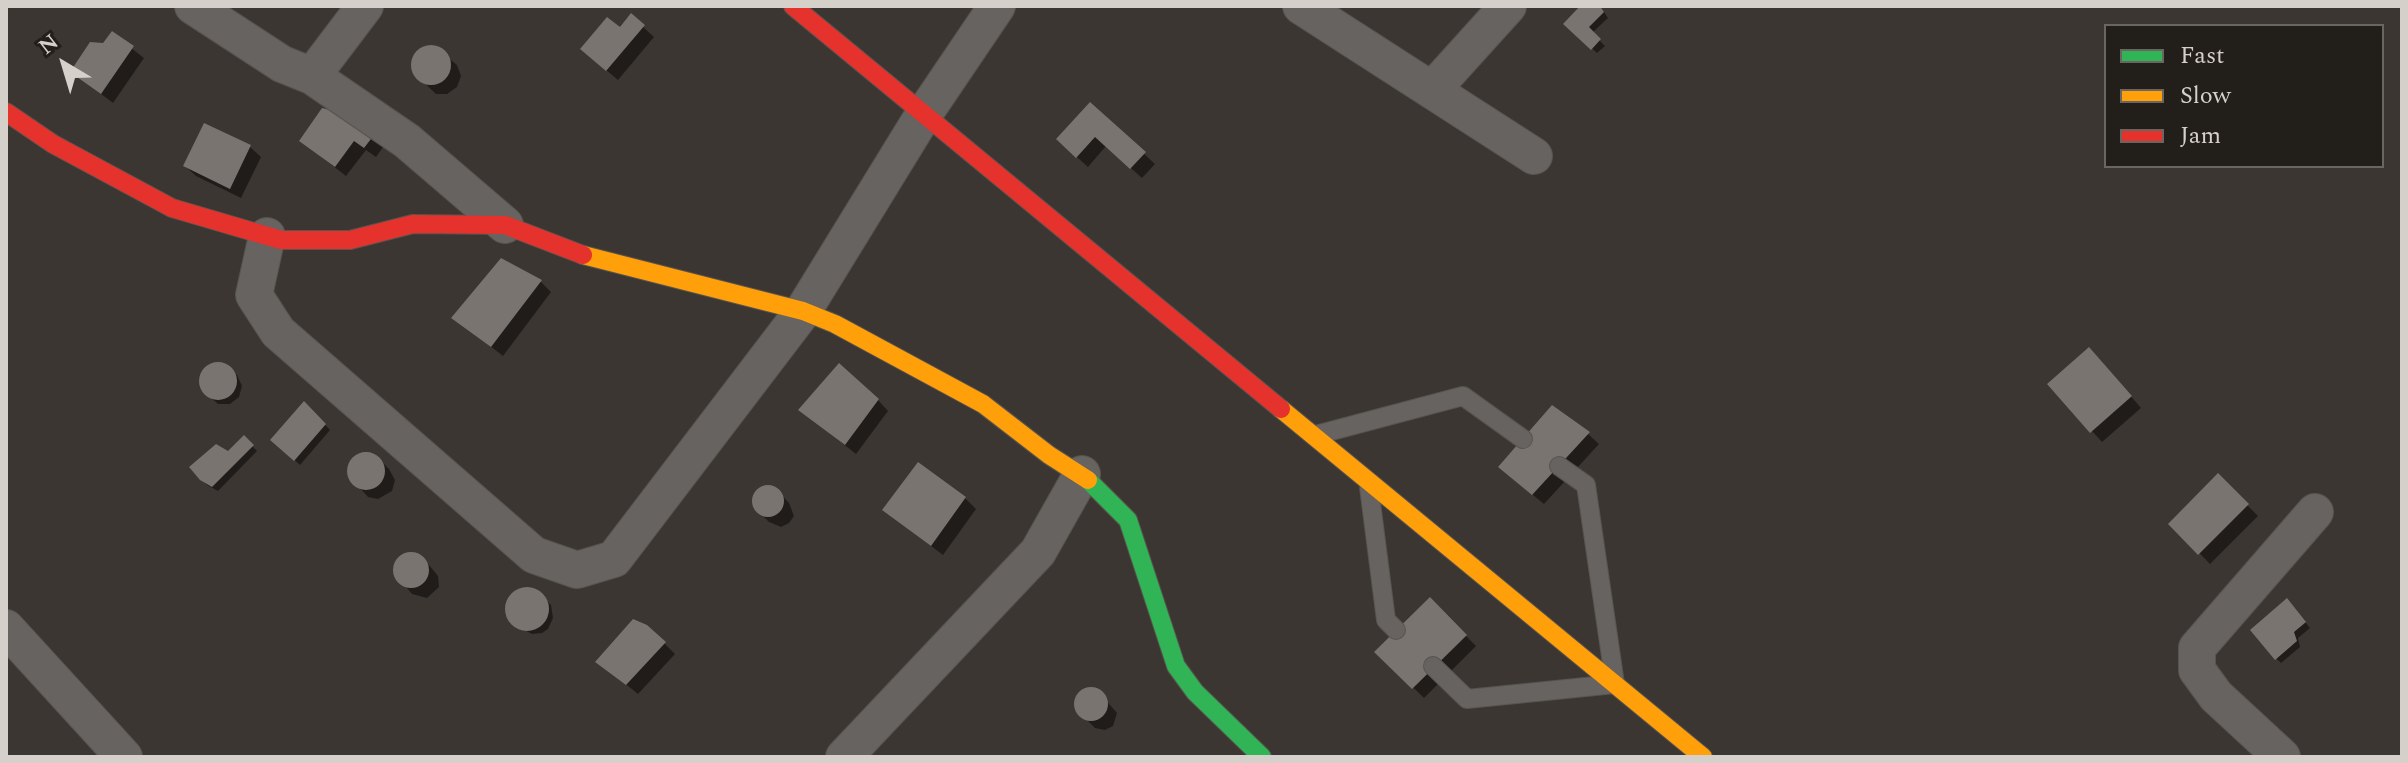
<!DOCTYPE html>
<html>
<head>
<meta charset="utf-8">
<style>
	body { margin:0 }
	#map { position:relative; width:2408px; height:763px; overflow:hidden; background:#3b3631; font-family:Spectral,serif }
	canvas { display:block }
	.frame { position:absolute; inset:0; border:8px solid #d6d0cb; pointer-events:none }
	.legend { position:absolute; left:2104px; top:24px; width:280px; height:144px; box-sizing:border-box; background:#221e1a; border:2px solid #6a6561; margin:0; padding:10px 14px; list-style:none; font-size:24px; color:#d6d0cb }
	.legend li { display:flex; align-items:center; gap:16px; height:40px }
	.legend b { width:40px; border:2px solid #6a6561 }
	.north { position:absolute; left:24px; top:24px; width:80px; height:80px; -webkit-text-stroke:6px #221e1a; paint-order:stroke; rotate:322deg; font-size:22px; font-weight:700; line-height:32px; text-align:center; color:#d6d0cb }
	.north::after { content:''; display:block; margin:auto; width:28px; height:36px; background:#d6d0cb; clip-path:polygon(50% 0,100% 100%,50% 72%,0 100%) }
</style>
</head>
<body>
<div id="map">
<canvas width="2408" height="763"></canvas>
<div class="frame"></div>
<ul class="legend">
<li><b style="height:10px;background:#30b455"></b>Fast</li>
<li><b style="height:10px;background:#ff9f0a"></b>Slow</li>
<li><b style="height:10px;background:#e5322d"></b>Jam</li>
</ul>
<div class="north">N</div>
</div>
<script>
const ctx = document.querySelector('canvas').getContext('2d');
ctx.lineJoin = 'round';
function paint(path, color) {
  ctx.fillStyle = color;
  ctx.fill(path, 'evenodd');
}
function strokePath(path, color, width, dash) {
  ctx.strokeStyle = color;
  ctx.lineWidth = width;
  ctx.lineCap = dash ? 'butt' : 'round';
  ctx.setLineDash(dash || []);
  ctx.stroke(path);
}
paint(new Path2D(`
	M 1583,6 L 1600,6 L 1608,18 L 1592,33 L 1605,46 L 1597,53 L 1566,24 Z
	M 631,16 L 654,37 L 618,80 L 593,59 Z
	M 112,33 L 144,58 L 113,103 L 72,72 L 104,46 Z
	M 435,47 L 457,65 L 461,76 L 457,87 L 447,94 L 436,94 L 415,74 L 413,63 L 418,52 Z
	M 1090,104 L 1155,164 L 1142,178 L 1106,146 L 1088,167 L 1069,150 Z
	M 372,136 L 383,147 L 376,157 L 366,150 L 346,176 L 301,141 Z
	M 250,147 L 261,157 L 241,198 L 196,176 L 185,166 Z
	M 502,261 L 541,282 L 551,292 L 503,356 L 454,318 Z
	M 2100,360 L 2141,408 L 2102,442 L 2049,384 Z
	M 222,364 L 237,375 L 242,386 L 239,397 L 230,404 L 218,404 L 203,391 L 201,385 L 202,374 L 210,366 Z
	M 878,400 L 888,411 L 856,454 L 800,410 Z
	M 305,404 L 330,430 L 300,465 L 273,440 Z
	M 1588,434 L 1599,444 L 1544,504 L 1511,477 Z
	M 244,438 L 257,451 L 218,491 L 207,485 L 191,468 L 229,453 Z
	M 362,454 L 378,458 L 389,469 L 395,480 L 392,491 L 378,499 L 368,497 L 349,476 L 352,459 Z
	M 2218,476 L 2258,516 L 2210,564 L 2171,524 Z
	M 769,487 L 778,491 L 789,503 L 794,516 L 789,523 L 781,527 L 769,522 L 758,511 L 754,497 L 760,490 Z
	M 965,498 L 976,509 L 943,555 L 896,520 Z
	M 415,554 L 425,560 L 438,576 L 439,587 L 427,598 L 412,594 L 395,574 L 397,563 L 405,556 Z
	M 528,589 L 534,590 L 551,605 L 553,618 L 548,629 L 542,633 L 532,634 L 513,624 L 507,610 L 508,603 L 515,593 Z
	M 1430,600 L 1476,646 L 1424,698 L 1377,652 Z
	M 2292,606 L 2310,628 L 2298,638 L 2300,647 L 2281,663 L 2276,658 Z
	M 664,643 L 675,654 L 638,694 L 597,661 Z
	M 1087,690 L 1097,690 L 1117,713 L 1113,726 L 1105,730 L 1095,728 L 1084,717 L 1077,704 L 1080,695 Z`), '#0007');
paint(new Path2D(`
	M 1580,6 L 1600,6 L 1604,12 L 1589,27 L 1601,39 L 1591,50 L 1563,24 Z
	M 631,13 L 645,25 L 606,71 L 580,49 L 607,17 L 620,27 Z
	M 112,31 L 134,46 L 101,94 L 70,72 L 90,42 L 103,43 Z
	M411 65a20 20 0 1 1 40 0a20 20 0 1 1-40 0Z
	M 1090,102 L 1146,152 L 1130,169 L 1095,137 L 1076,158 L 1056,139 Z
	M 322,108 L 343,113 L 374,135 L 364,148 L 354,141 L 335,167 L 299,141 Z
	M 204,123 L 251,145 L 230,189 L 183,166 Z
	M 501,258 L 542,280 L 491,347 L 451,318 Z
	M 2089,347 L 2132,396 L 2090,433 L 2047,384 Z
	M199 381a19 19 0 1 1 38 0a19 19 0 1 1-38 0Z
	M 839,363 L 879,399 L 845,445 L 798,410 Z
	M 304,401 L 326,424 L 294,461 L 270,440 Z
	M 1552,405 L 1590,432 L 1532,495 L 1498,467 Z
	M 244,435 L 254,445 L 212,487 L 200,480 L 189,467 L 216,444 L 228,451 Z
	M347 471a19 19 0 1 1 38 0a19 19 0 1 1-38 0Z
	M 918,462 L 966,497 L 931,546 L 882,510 Z
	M 2218,473 L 2249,504 L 2198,555 L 2168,524 Z
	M752 501a16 16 0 1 1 32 0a16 16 0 1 1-32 0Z
	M393 570a18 18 0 1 1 36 0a18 18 0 1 1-36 0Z
	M505 609a22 22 0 1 1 44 0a22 22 0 1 1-44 0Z
	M 1430,597 L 1467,635 L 1412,689 L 1374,652 Z
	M 2287,598 L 2306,622 L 2294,632 L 2297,641 L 2275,660 L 2250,630 Z
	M 633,619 L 647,625 L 666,642 L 626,685 L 595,662 Z
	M1074 704a17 17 0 1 1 34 0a17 17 0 1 1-34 0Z`), '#797470');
const lane = new Path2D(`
	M 1316,435 L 1463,396 L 1523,439
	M 1369,487 L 1386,620 L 1396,630
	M 1433,666 L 1467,699 L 1615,684 L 1586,485 L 1559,466`);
const street = new Path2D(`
	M 193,6 L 282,64 L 312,76
	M 365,6 L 312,76 L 407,141 L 505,225
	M 1301,6 L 1534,156
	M 1432,90 L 1508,6
	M 267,236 L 254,295 L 278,332 L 534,555 L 577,570 L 614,559 L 803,311 L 924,114 L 997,6
	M 6,628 L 124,757
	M 844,757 L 1038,552 L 1082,474
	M 2282,757 L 2216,696 L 2197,670 L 2197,648 L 2315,512`);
const fast = new Path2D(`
	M 1088,480 L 1128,520 L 1176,666 L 1195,692 L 1262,757`);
const slow = new Path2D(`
	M 583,255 L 803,311 L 835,324 L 983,404 L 1049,455 L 1088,480
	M 1281,409 L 1703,757`);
const jam = new Path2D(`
	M 793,6 L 1281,409
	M 6,112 L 53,144 L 172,208 L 281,240 L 350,240 L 413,224 L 505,225 L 583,255`);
strokePath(lane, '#58544f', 20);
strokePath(street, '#58544f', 38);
strokePath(fast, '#58544f', 20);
strokePath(slow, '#58544f', 20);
strokePath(jam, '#58544f', 20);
strokePath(lane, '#676360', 18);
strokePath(street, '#676360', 36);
strokePath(fast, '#30b455', 18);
strokePath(slow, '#ff9f0a', 18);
strokePath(jam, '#e5322d', 18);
</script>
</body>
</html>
